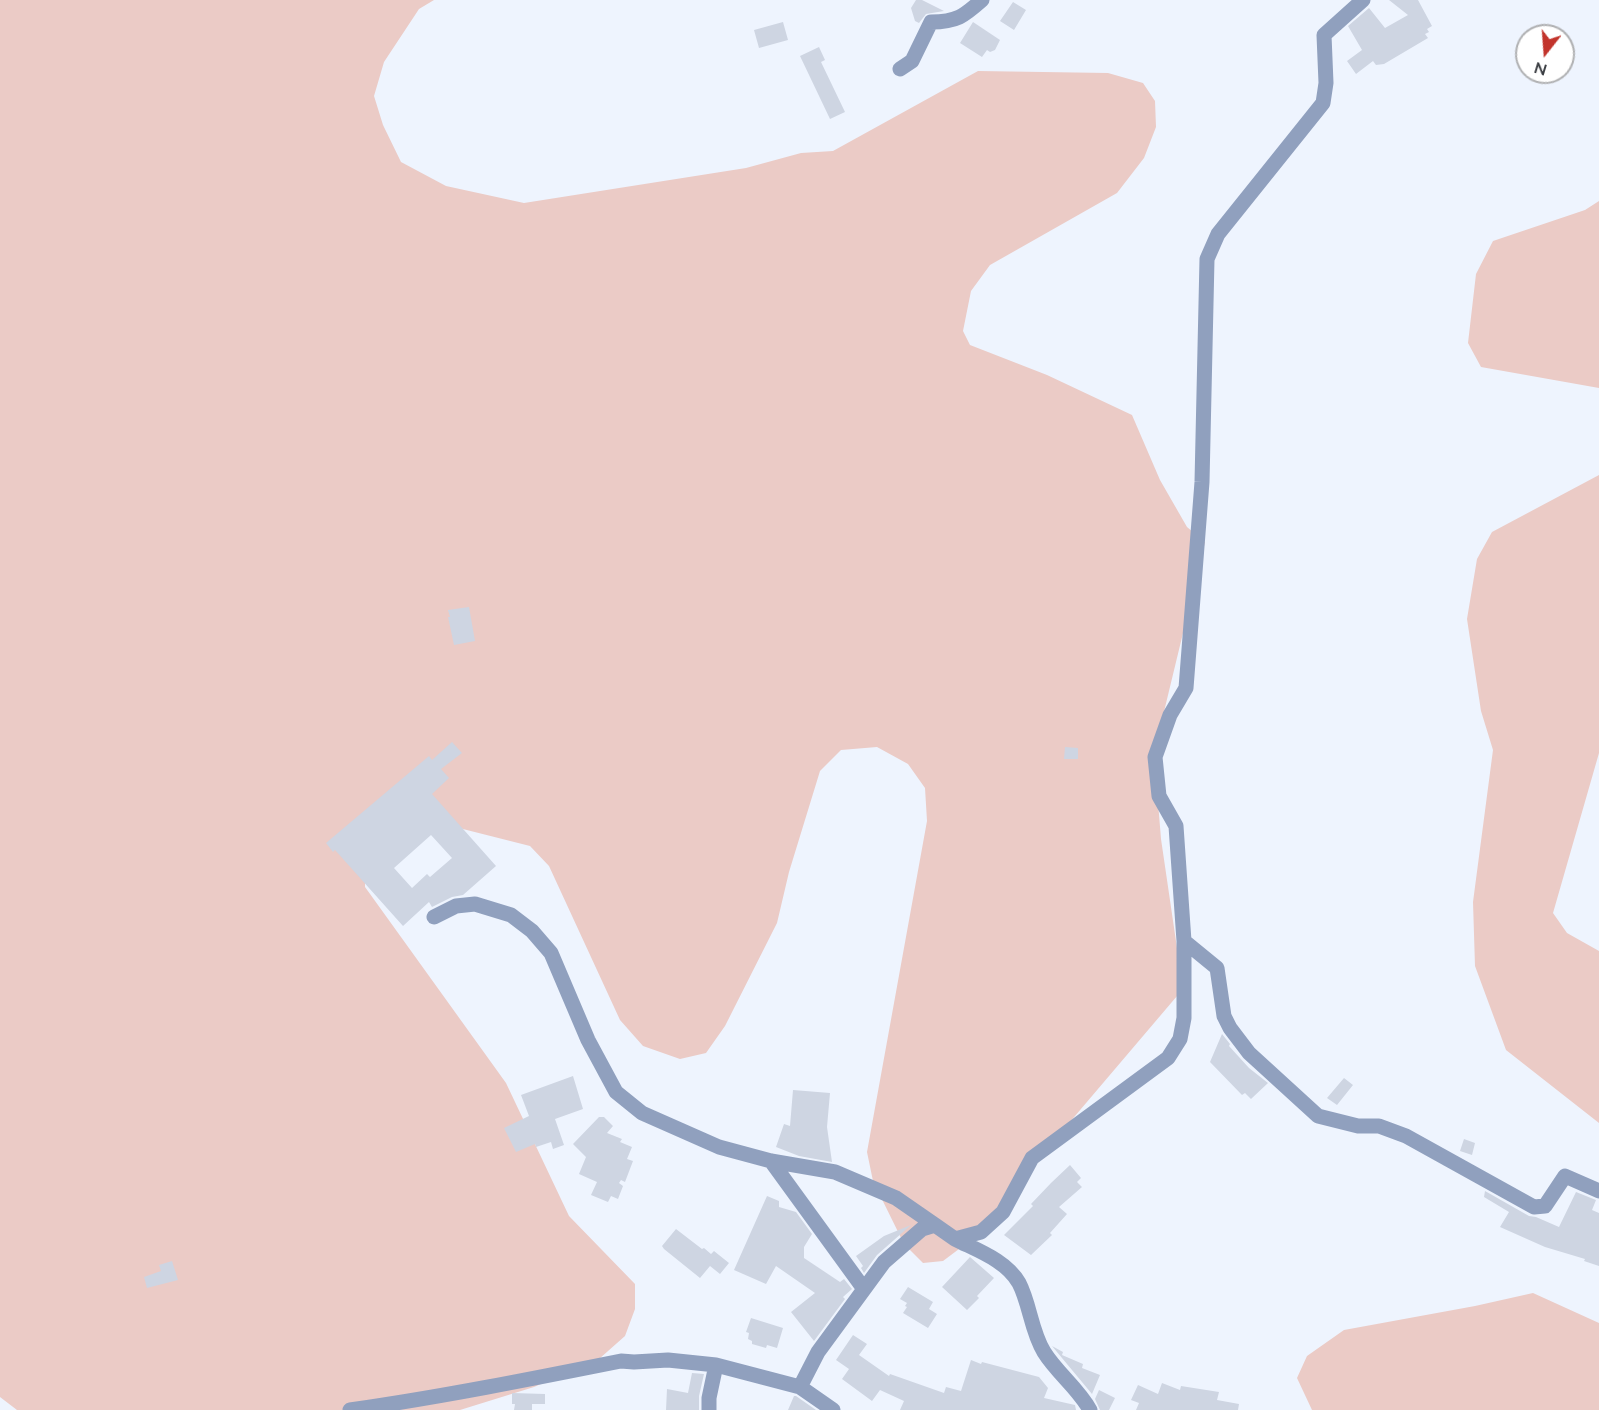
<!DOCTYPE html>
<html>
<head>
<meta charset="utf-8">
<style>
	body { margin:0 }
	#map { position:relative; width:1599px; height:1410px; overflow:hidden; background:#eef4fe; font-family:Lato,sans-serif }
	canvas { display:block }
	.north { position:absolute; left:1515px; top:24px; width:60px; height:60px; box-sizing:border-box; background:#fff; border:2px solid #afb0b2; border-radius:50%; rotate:197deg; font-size:16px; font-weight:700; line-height:24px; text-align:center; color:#36393e }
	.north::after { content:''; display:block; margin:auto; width:21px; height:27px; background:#c2342c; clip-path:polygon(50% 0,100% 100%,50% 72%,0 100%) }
</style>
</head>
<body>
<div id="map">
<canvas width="1599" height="1410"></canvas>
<div class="north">N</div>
</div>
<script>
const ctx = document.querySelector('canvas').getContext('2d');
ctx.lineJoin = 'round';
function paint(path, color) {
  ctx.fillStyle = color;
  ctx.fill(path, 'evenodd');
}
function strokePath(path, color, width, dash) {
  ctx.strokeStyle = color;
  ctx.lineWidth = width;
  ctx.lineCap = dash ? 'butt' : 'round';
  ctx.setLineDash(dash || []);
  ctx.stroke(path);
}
paint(new Path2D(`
	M 0,0 L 434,0 L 419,9 L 384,62 L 374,96 L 383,125 L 401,162 L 446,186 L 524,203 L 746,168 L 801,153 L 833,151 L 978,71 L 1108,73 L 1143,83 L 1155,101 L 1156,127 L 1144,158 L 1117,193 L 990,265 L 971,291 L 963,331 L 970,345 L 1047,375 L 1132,415 L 1160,480 L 1187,527 L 1205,542 L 1154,753 L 1161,839 L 1183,989 L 967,1243 L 943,1261 L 923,1263 L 904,1244 L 873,1181 L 867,1152 L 927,821 L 925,788 L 908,764 L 877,747 L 841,750 L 820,771 L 789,872 L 777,923 L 725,1026 L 706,1053 L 680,1059 L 643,1046 L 620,1020 L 549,866 L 530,846 L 451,826 L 365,859 L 365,887 L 506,1083 L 569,1216 L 635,1284 L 635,1309 L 625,1336 L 599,1359 L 534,1387 L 460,1410 L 17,1410 L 0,1397 Z
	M 1599,201 L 1599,388 L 1481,367 L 1468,343 L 1476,274 L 1493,241 L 1585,210 Z
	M 1599,475 L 1599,753 L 1553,913 L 1567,933 L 1599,951 L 1599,1123 L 1506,1050 L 1475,966 L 1473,902 L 1493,750 L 1481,711 L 1467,619 L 1477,559 L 1492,532 Z
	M 1533,1293 L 1599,1323 L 1599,1410 L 1312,1410 L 1297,1378 L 1307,1356 L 1344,1330 L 1475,1306 Z`), '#ebcbc6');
paint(new Path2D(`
	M 916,0 L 922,0 L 944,11 L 926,14 L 919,23 L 915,21 L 911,8 Z
	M 1389,0 L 1418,0 L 1432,26 L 1427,29 L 1429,32 L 1425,34 L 1428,38 L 1384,64 L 1376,65 L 1373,61 L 1356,74 L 1347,61 L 1362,50 L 1348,26 L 1369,8 L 1385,28 L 1408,15 Z
	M 1013,2 L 1026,10 L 1014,30 L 1000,21 Z
	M 783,22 L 788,40 L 759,48 L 754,30 Z
	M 973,22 L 1000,40 L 995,50 L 990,52 L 987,50 L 982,57 L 960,43 Z
	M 819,47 L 825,60 L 821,62 L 845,112 L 830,119 L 800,56 Z
	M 469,607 L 475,641 L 454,645 L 448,617 L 450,617 L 448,610 Z
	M 452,742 L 462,753 L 441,769 L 449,778 L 432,794 L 496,866 L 463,895 L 452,897 L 432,907 L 429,902 L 403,926 L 335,850 L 333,852 L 326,843 L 429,756 L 432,760 ZM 431,835 L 452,858 L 430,877 L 427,874 L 412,888 L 394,868 Z
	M 1065,747 L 1078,748 L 1078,759 L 1064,759 Z
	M 1222,1034 L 1230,1044 L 1229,1046 L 1249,1068 L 1268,1083 L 1251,1099 L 1245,1093 L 1242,1095 L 1210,1062 Z
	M 573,1076 L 583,1109 L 555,1119 L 564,1145 L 553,1149 L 551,1142 L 536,1147 L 535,1144 L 516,1152 L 504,1128 L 529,1116 L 521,1095 Z
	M 1344,1078 L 1353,1085 L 1337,1105 L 1327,1098 Z
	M 793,1090 L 830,1093 L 827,1127 L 832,1162 L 799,1156 L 776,1147 L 784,1124 L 790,1126 Z
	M 599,1117 L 604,1117 L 613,1126 L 607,1133 L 622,1139 L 620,1142 L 632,1147 L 627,1159 L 633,1161 L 625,1182 L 621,1180 L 619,1183 L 623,1186 L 618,1199 L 611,1196 L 608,1202 L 591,1195 L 597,1182 L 579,1174 L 586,1157 L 573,1144 Z
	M 1464,1139 L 1475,1143 L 1472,1155 L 1460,1151 Z
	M 1070,1165 L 1081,1178 L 1077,1182 L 1082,1187 L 1059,1207 L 1067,1214 L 1050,1233 L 1052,1235 L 1031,1255 L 1004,1235 L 1033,1206 L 1031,1204 L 1051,1183 Z
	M 1485,1191 L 1529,1216 L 1536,1217 L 1559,1227 L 1576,1192 L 1596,1200 L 1592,1210 L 1599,1213 L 1599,1266 L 1584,1261 L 1585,1259 L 1545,1247 L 1500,1227 L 1509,1212 L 1484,1197 Z
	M 767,1196 L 779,1201 L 779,1207 L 796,1212 L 812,1234 L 804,1247 L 804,1258 L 840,1282 L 844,1279 L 852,1289 L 843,1297 L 845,1299 L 814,1341 L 791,1312 L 815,1293 L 776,1266 L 766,1284 L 734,1270 Z
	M 911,1225 L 877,1255 L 864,1273 L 861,1268 L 863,1266 L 856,1256 L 884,1236 Z
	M 676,1229 L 702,1249 L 704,1248 L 711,1254 L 714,1251 L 729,1263 L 720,1274 L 710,1266 L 700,1278 L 664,1249 L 662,1246 Z
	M 970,1257 L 994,1278 L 977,1296 L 979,1298 L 967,1310 L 942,1287 Z
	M 172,1261 L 178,1280 L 147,1288 L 144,1277 L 161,1271 L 159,1265 Z
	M 908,1287 L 933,1302 L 929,1309 L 937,1314 L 928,1328 L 903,1313 L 907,1307 L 905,1306 L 907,1303 L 900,1299 Z
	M 751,1318 L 783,1328 L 777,1348 L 767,1345 L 766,1348 L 752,1344 L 752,1341 L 748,1339 L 749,1333 L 746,1332 Z
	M 853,1335 L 867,1344 L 859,1355 L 889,1376 L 890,1374 L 944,1393 L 946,1387 L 961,1391 L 971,1360 L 981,1364 L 982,1362 L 1039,1377 L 1048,1388 L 1044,1398 L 1075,1405 L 1076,1410 L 900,1410 L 904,1401 L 880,1390 L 872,1401 L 842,1379 L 849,1369 L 836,1360 Z
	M 1052,1346 L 1063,1352 L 1062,1355 L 1083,1364 L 1082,1368 L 1100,1375 L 1092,1394 Z
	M 692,1373 L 704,1374 L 699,1396 L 699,1410 L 666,1410 L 667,1389 L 688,1393 Z
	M 1162,1383 L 1180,1390 L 1181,1386 L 1219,1392 L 1217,1400 L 1239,1404 L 1238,1410 L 1136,1410 L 1139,1403 L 1131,1400 L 1138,1385 L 1158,1394 Z
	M 1099,1390 L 1115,1398 L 1109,1410 L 1100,1410 L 1095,1399 Z
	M 512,1393 L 545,1394 L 545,1404 L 532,1404 L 532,1410 L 514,1410 L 515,1404 L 512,1404 Z
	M 794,1396 L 796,1396 L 816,1410 L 788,1410 Z`), '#ced5e2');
strokePath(new Path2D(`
	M 900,69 L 912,61 L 931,22 C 957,22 964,16 982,0
	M 434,917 L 456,906 L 475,904 L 511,915 L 532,931 L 551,953 L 588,1040 L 616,1092 L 642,1113 L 719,1147 L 771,1161 L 835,1172 L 896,1198 L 935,1225
	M 1184,941 L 1217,968 L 1224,1016 L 1230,1028 L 1249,1053 L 1318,1116 L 1358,1126 L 1379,1126 L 1406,1136 L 1534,1207 L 1545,1206 L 1565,1176 L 1599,1191
	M 771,1161 L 864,1289
	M 955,1239 C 976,1250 1006,1260 1019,1283 C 1030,1304 1031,1331 1044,1352 C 1057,1373 1078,1388 1090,1410
	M 800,1387 L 818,1352 L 884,1262 L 922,1229 L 935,1225 L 955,1239 L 981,1232 L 1003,1212 L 1032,1158 L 1168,1058 L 1180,1039 L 1184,1018 L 1184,941 L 1176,826 L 1159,796 L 1155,757 L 1170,715 L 1186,688 L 1202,482 L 1207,259 L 1218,234 L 1323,103 L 1326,83 L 1324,35 L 1363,0
	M 350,1410 C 441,1397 531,1379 621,1361 L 634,1362 L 668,1360 L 716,1365 L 800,1387 L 833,1410
	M 709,1410 L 709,1398 L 716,1365`), '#90a0be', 15);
</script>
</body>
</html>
